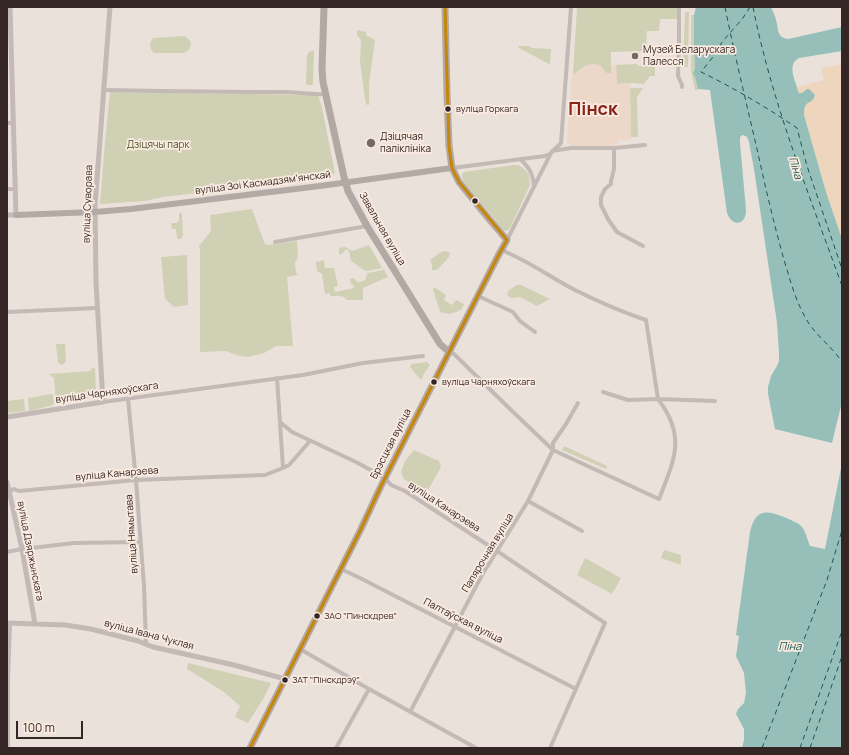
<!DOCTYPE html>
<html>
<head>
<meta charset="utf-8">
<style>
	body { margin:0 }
	#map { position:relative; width:849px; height:755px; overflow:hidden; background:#ebe1db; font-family:Manrope,sans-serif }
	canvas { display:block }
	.frame { position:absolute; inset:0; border:8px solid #342624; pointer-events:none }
	.scale { position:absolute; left:16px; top:721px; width:67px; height:18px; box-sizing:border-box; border:2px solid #342624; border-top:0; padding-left:5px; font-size:12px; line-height:14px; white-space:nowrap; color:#342624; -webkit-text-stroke:3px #faebe1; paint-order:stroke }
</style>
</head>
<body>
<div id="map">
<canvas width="849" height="755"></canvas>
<div class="frame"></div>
<div class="scale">100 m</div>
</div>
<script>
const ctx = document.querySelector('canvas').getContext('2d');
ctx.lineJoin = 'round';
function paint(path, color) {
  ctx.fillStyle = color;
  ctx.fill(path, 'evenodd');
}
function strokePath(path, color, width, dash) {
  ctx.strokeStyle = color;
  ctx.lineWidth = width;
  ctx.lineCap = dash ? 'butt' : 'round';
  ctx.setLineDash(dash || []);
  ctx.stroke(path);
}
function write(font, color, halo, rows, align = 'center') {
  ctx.font = font + ' Manrope,sans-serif';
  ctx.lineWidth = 3.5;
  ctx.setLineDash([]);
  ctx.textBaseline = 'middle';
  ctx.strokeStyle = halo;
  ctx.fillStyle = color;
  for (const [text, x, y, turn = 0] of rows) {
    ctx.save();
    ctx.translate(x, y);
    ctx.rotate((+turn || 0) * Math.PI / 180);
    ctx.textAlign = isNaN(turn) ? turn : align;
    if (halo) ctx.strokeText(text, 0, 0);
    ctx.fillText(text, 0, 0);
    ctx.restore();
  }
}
paint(new Path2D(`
	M 577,7 L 677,7 L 678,19 L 660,19 L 659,31 L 647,31 L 646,51 L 611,52 L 611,73 L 606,73 L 599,65 C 592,64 587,64 582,68 C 578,71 577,73 573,75 Z
	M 685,12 L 689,12 L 688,67 L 684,67 L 683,66 Z
	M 691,15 L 694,15 L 694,52 L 695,67 L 693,70 L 698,86 L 698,89 L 696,91 L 695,90 L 691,71 Z
	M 357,30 L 366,32 L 366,35 L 375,40 L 369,83 L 369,105 L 367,105 L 365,100 L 360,61 L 361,40 L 357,35 Z
	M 184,36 C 193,40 193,49 184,53 L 154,53 C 149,48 149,43 153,38 Z
	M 519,46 L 529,46 L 532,48 L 551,49 L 550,64 L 549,64 L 519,48 L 518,47 Z
	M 310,51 L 314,51 L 313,84 L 312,85 L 307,85 L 306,83 L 307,55 Z
	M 637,64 L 638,66 L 655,66 L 655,76 L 650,76 L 644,84 L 631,83 L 617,84 L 616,65 Z
	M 630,88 L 643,88 L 637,97 L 638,137 L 631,137 Z
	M 110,92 L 318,95 L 322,108 L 335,173 L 325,178 L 163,197 L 145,201 L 100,204 L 105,142 Z
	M 514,165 L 518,165 L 522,167 L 526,171 L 529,175 L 530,185 L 510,228 C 508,230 507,231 504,231 L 464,182 L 462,177 L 462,174 L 464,172 Z
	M 252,209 L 264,242 L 267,245 L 297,241 L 298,257 L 295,263 L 296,273 L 298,275 L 287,277 L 293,346 L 276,346 L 264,353 L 248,357 L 239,356 L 226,351 L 200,352 L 200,249 L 199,246 L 211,231 L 210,215 Z
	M 179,213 L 181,213 L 182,214 L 183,236 L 181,239 L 177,239 L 176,229 L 172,229 L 171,223 L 176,223 L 179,221 Z
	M 369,245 L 382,268 L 367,271 L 364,270 L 351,261 L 349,251 L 346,249 L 342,254 L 339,254 L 339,248 L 345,247 L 352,251 Z
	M 446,251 L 450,253 L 449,257 L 437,270 L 432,270 L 432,265 L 430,260 L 441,252 Z
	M 187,255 L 188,305 L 174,307 L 165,299 L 161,257 Z
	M 324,260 L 325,268 L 334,268 L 338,286 L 334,287 L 335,292 L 354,288 L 353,284 L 351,284 L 350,279 L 354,278 L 357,282 C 364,282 367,280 367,273 L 384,270 L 388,277 L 363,288 L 363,300 L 347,300 C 342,294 337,296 330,296 L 330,293 L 325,294 L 322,274 L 317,271 L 316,262 Z
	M 517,285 L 521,285 L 550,299 L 537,306 L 520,297 L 514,298 L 509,297 L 507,294 L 509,290 Z
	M 434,287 L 446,295 L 444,300 L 452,305 L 456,300 L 464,304 L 461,310 L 450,314 L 440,312 L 433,289 Z
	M 56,344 L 65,344 L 66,362 L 62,365 L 58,363 Z
	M 427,362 L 430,365 L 425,372 L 422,379 L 420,379 L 410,367 L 411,364 Z
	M 92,368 L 94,368 L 95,369 L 96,394 L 95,396 L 57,404 L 56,403 L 54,378 L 49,374 L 90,371 Z
	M 52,394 L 53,395 L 54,402 L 53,405 L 29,411 L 28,399 L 28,398 Z
	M 24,399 L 25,411 L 7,413 L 7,401 Z
	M 564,446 L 607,466 L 606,469 L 562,450 Z
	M 414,450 L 439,461 L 441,467 L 426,494 L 404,479 L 401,472 L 405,461 Z
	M 664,550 L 681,555 L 681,565 L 661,558 Z
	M 585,558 L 621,578 L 612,594 L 577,575 Z
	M 188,663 L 271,683 L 265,696 L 248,723 L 235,717 L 240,706 L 224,692 L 187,669 Z`), '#d0d0b4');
paint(new Path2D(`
	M 842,64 L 842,239 L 826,192 L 804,115 C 804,106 809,101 812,92 L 807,89 L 802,93 L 799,93 L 798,91 L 797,87 L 824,80 L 821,68 Z`), '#eed6be');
paint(new Path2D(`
	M 593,64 L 599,65 L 602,67 L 606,73 L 611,73 L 611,65 L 616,65 L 617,84 L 631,83 L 630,88 L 631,140 L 619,140 L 619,142 L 614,146 L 572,146 L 567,143 L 571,84 L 573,75 L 579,72 L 583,67 L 588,65 Z`), '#ecd7c9');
paint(new Path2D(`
	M 696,7 L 771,7 C 773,11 775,16 776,20 C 779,29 776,37 788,39 L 842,27 L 842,51 L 799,58 C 786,65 796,81 798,91 L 799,93 L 802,93 L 807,89 L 809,89 L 815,95 C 812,106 804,98 804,115 L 826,192 L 842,239 L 842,402 L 832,443 L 775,429 L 768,394 L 768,387 L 771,376 L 777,366 L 779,361 L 779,354 L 777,323 L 754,169 L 749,142 L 747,137 L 743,135 C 739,136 740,140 740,143 L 746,210 C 746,226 732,227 727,213 L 710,90 L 698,89 L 695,77 L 693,73 L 695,67 L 694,52 L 694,15 Z
	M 842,463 L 842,748 L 742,748 L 744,740 L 744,729 L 736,714 L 738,709 L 744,703 L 746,693 L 744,673 L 736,656 L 739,636 L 736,635 L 750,532 C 755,510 765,509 784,517 C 790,520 797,522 801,526 C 806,531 807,539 810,546 L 825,549 Z`), '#96bfb9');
strokePath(new Path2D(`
	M 725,7 C 737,67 752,125 765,185 C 772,214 779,244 788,273 C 792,287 797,302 804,315 C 813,334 831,345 842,362
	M 750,7 L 743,18 L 722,42 L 717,52 L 701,72 C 734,88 766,107 797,128 L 807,166 L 842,269
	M 753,7 C 772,103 809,194 842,286
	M 762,748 L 827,580 L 842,530
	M 800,748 L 842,631
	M 810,748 L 842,656`), '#175852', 1, [5, 4]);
strokePath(new Path2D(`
	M 679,7 L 679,43 L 678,76 L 682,85 L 682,87
	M 104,90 C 163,91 223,92 282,92 C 296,92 311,95 325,94
	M 7,123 L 13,123
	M 614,148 L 614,169 L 611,181 L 611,184 L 605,189 L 601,197 L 601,205 L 608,219 L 617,232 L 643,246
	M 552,151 L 571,148 L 614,148 L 645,145
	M 520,159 C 529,167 533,174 534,186
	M 452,168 L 545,156 L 550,154 L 561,143 L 571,7
	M 7,189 L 15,189
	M 507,240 L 551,153
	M 275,242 L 367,226
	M 478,296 L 513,312 L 520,321 L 535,332
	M 7,312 L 97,308
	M 449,352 L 454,354 L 509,408 L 553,450 L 659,499 C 674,460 687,437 658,399 L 646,320 C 622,312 597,301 575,290 C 550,277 527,260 501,250
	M 277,378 L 283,468
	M 603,392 L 628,400 L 658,399 L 715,401
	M 128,399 L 136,480 L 144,586 L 146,644
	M 103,402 L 303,375 L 363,363 L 423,356
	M 280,422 L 292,432 L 356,462 L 385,478 L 391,485 L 405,491 L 497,551 L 555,590 L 605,623 L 550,748
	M 9,492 L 14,489 L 19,491 L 136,480 L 265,475 L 283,468 L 289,465 L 310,441
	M 528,501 L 582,531
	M 7,552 L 22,549 L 26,545 L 31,548 L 74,543 L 140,542
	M 341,569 L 362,579 L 576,689
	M 300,649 L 369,689 L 476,748
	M 410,712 L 482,575 L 520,514 L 528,501 L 553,450 L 553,443 L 566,424 L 578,403
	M 8,748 L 8,680 L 10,623
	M 336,748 L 369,689`), '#c3b9b5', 4);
strokePath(new Path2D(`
	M 7,215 L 16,215 L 10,7
	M 7,417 L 103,402 L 96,282 L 95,206 L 110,7
	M 7,482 L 22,549 L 35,624
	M 7,623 L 65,625 L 91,629 L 138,641 L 153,647 L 234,665 L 285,679`), '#c3b9b5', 5);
strokePath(new Path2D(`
	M 16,215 L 95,212 L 131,209 L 320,186 L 444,169 L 452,168`), '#b4aaa5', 6);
strokePath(new Path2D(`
	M 324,7 L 322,69 L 323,82 L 344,177 L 348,191 L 367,226 L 440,344 L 449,352
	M 250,748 L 360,531 L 381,486 L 498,256 L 507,240 L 489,219 L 459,182 L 452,168 L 449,146 L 447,94 L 445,7`), '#b2a8a4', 7);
strokePath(new Path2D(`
	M 250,748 L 360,531 L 381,486 L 498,256 L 507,240 L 459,182 L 452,168 L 449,146 L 445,7`), '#c68609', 3);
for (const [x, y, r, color] of [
	[635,56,4,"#746764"],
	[448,109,3.5,"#342624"],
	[371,143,5,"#746764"],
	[475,201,3.5,"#342624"],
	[434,382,3.5,"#342624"],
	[317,616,3.5,"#342624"],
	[285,680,3.5,"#342624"]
]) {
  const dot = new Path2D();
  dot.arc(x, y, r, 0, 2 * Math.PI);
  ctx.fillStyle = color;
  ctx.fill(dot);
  strokePath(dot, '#faebe1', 1.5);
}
write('9px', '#342624', '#faebe1', [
	["вуліца Горкага",456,109],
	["вуліца Чарняхоўскага",442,382],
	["ЗАО \"Пинскдрев\"",324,616],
	["ЗАТ \"Пінскдрэў\"",292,680]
], 'left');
write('10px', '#342624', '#faebe1', [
	["Музей Беларускага",643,50],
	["Палесся",643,62],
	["Дзіцячая",380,137],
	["паліклініка",380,149]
], 'left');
write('10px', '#4a5426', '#faebe1', [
	["Дзіцячы парк",158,145]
]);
write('10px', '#342624', '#faebe1', [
	["вуліца Зоі Касмадзямʼянскай",263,183,-7],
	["вуліца Суворава",88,204,-88],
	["Завальная вуліца",382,229,60],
	["вуліца Чарняхоўскага",107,393,-8],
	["Брэсцкая вуліца",391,444,-63],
	["вуліца Канарэева",117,474,-5],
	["вуліца Канарэева",444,507,33],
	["вуліца Нямытава",132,534,-94],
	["вуліца Дзяржынскага",30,551,79],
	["Папярочная вуліца",488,553,-59],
	["Палтаўская вуліца",463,621,27],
	["вуліца Івана Чуклая",149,635,15]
]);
write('italic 11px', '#175852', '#faebe1', [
	["Піна",795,168,74],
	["Піна",790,647]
]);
write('bold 18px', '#882218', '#faebe1', [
	["Пінск",593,110]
]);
</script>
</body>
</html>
